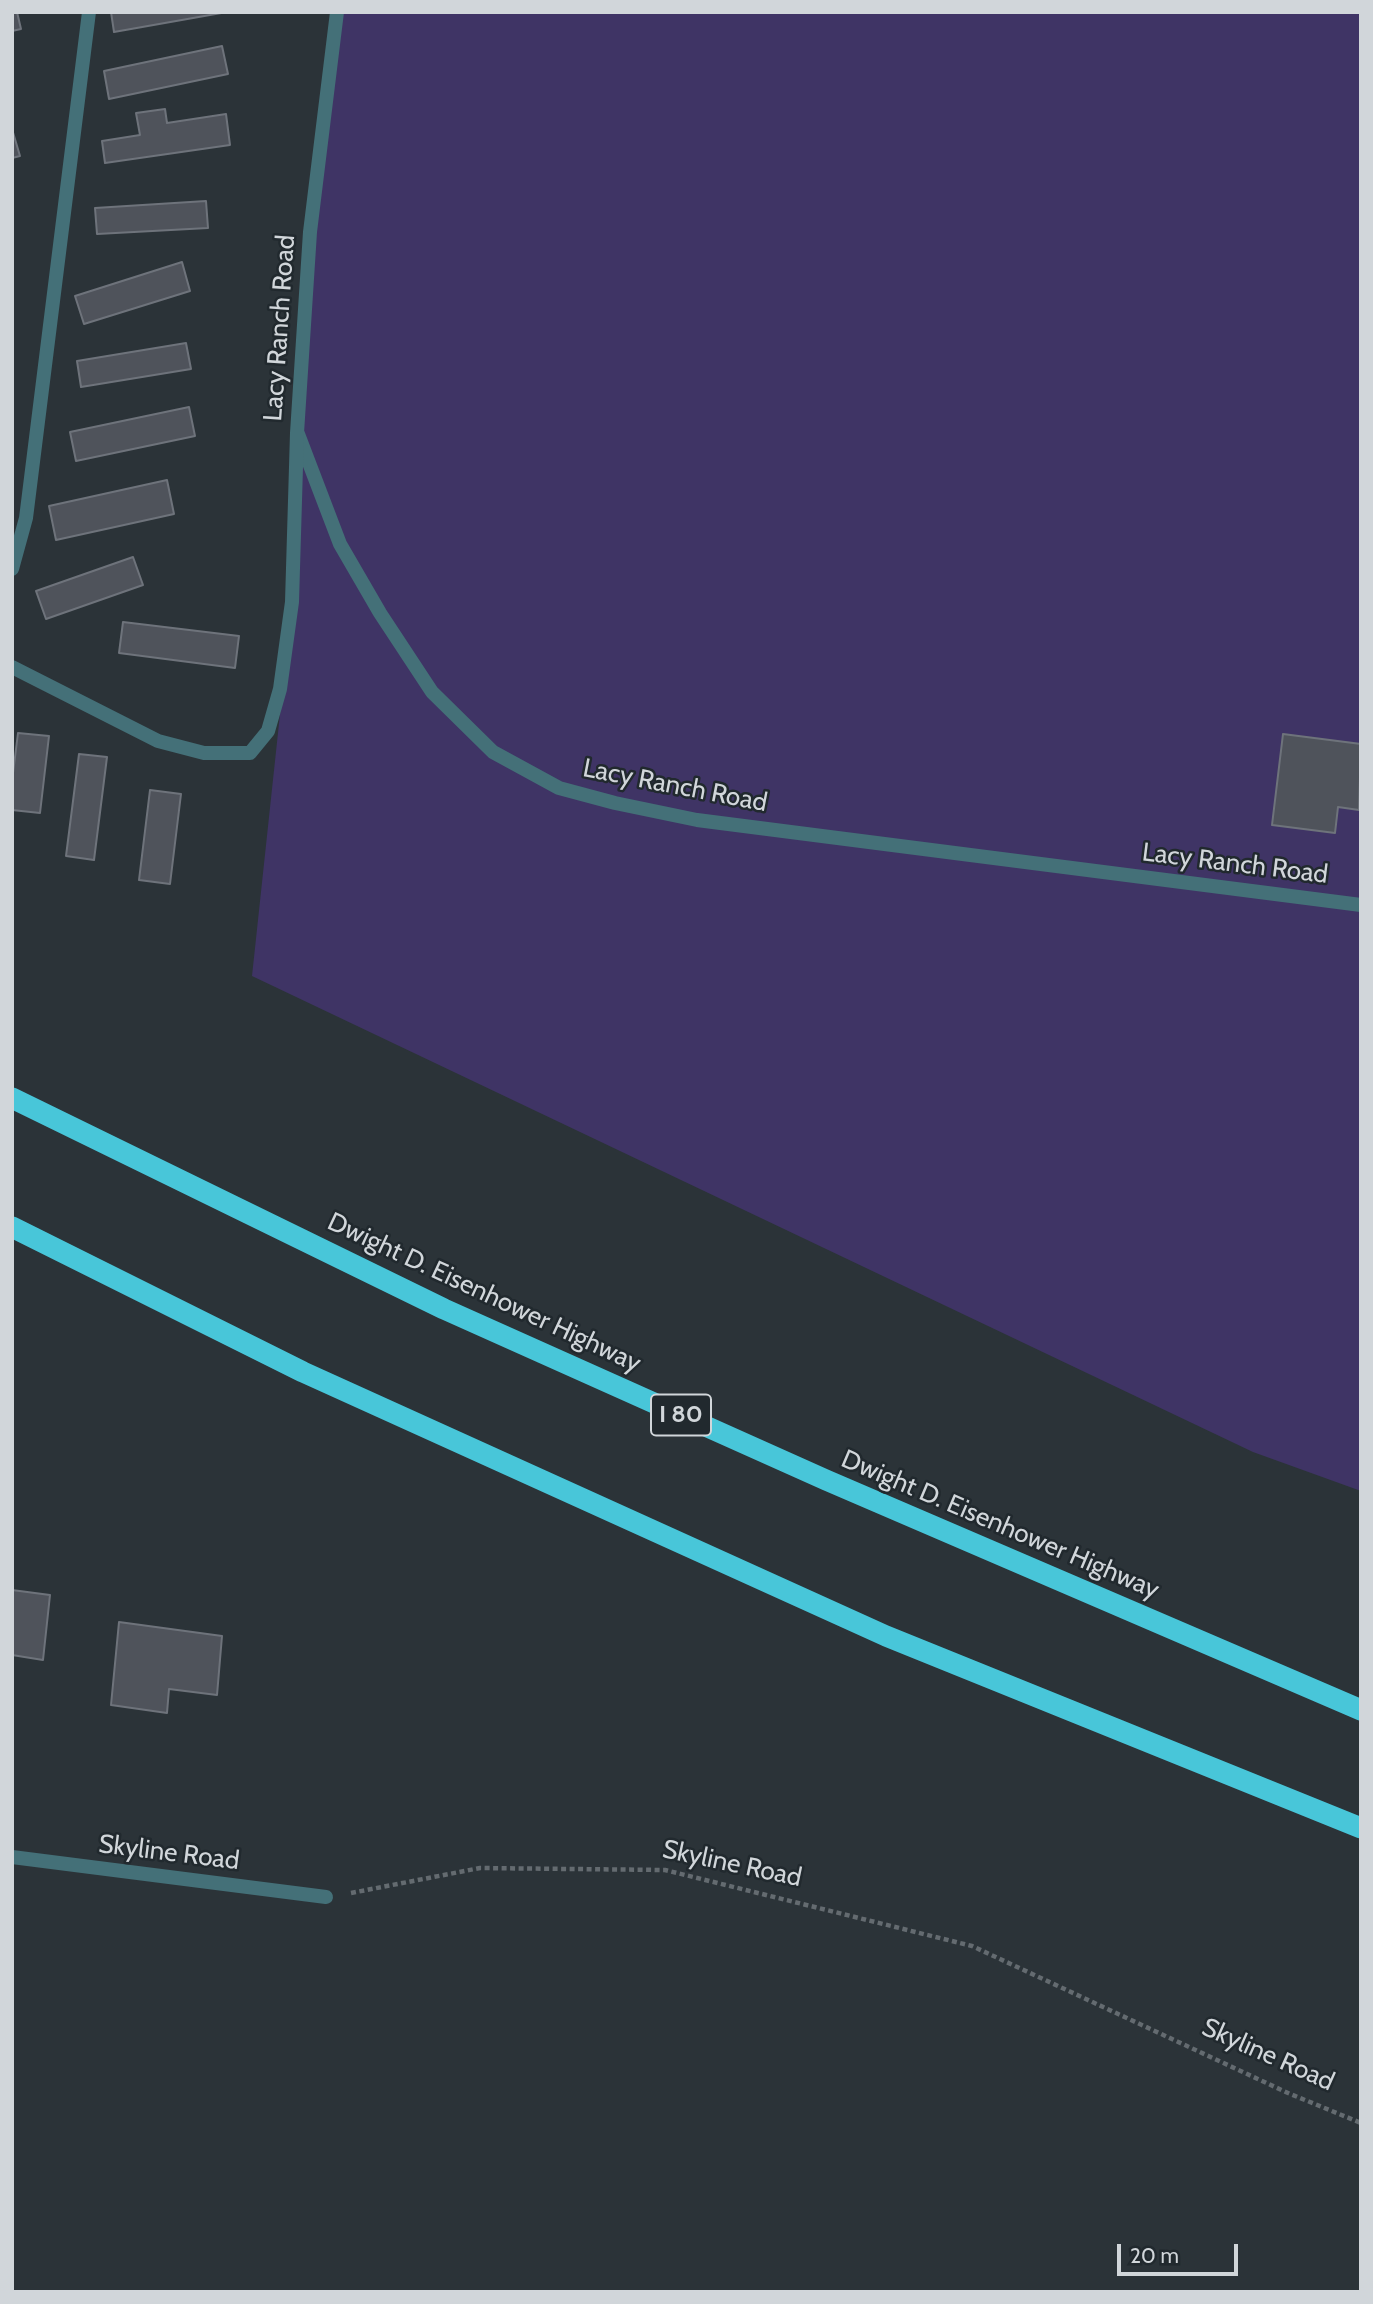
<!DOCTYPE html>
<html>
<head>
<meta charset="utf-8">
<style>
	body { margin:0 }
	#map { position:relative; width:1373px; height:2304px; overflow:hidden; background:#2b3338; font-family:Cabin,sans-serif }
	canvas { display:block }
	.frame { position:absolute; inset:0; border:14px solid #d1d6da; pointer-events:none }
	.scale { position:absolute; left:1117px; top:2244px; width:121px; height:32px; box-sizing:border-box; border:4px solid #d1d6da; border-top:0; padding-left:9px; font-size:21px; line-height:24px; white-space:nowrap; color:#d1d6da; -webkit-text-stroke:5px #21292e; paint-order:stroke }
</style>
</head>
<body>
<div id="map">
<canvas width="1373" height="2304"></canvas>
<div class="frame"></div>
<div class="scale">20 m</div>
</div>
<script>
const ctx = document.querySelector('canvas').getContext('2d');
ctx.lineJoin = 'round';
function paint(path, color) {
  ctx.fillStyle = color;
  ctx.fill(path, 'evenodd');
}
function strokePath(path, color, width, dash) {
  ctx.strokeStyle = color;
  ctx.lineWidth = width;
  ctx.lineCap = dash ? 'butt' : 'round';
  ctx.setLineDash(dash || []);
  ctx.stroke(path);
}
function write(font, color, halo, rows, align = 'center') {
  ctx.font = font + ' Cabin,sans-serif';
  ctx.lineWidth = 5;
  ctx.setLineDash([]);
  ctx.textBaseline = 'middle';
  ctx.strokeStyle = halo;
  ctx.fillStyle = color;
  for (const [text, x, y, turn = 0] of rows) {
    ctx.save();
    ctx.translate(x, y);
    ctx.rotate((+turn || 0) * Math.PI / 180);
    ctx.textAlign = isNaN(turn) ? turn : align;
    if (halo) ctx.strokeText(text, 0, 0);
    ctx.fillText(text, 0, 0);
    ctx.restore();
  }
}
paint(new Path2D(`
	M 337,12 L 1361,12 L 1361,1491 L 1253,1452 L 252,976 L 292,602 L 297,433 Z`), '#3f3465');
const building = new Path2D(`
	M 12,12 L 17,12 L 21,29 L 12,31 Z
	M 111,12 L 227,12 L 114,32 Z
	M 222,46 L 228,74 L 109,99 L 104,71 Z
	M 165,109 L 167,123 L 226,114 L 230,145 L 105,163 L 102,141 L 140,135 L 136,113 Z
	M 12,129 L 20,156 L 12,158 Z
	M 206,201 L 208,228 L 97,234 L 95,208 Z
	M 182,262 L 190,291 L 84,324 L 75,296 Z
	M 186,343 L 191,369 L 81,387 L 77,361 Z
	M 189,407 L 195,436 L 76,461 L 70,432 Z
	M 167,480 L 174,514 L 56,540 L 49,506 Z
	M 133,557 L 143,585 L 46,619 L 36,591 Z
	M 123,622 L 239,636 L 235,668 L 119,653 Z
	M 18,733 L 49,736 L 40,813 L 12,810 L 12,781 Z
	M 1283,734 L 1361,744 L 1359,810 L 1338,807 L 1335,833 L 1272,825 Z
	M 79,754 L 107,757 L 94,860 L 66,856 Z
	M 150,790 L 181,794 L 170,884 L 139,880 Z
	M 12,1590 L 50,1595 L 43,1660 L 12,1655 Z
	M 119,1622 L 222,1636 L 217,1695 L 169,1689 L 167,1713 L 111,1705 Z`);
paint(building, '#4f535b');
strokePath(building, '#6e737b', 2);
strokePath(new Path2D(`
	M 351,1893 L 480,1868 L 665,1870 L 972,1946 L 1288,2093 L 1361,2123`), '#646b70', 4.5, [5, 3.5]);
strokePath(new Path2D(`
	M 298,434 L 340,544 L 380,613 L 432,692 L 493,752 L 559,788 L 615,803 L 697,820 L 1361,905`), '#447078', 14);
strokePath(new Path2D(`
	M 12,569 L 26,518 L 89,12
	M 12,667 L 158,741 L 204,753 L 250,753 L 268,731 L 280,689 L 292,602 L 297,433 L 310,232 L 337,12
	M 12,1857 L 326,1897`), '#447078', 14);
strokePath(new Path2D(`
	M 12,1098 L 444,1309 L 826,1480 L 1361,1710
	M 12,1227 L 303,1372 L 886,1636 L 1361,1828`), '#48c6d9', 21);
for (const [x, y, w] of [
	[681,1415,60]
]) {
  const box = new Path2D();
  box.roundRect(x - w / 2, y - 20.5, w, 41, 5);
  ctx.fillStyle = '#21292e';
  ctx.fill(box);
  strokePath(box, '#d1d6da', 2);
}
write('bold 24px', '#d1d6da', null, [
	["I 80",681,1415]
]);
write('26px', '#d1d6da', '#21292e', [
	["Lacy Ranch Road",280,328,-86],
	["Lacy Ranch Road",675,786,11],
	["Lacy Ranch Road",1235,864,7],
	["Dwight D. Eisenhower Highway",484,1293,25],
	["Dwight D. Eisenhower Highway",1000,1525,23],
	["Skyline Road",169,1853,7],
	["Skyline Road",732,1864,12],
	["Skyline Road",1268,2055,24]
]);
</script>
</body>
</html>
